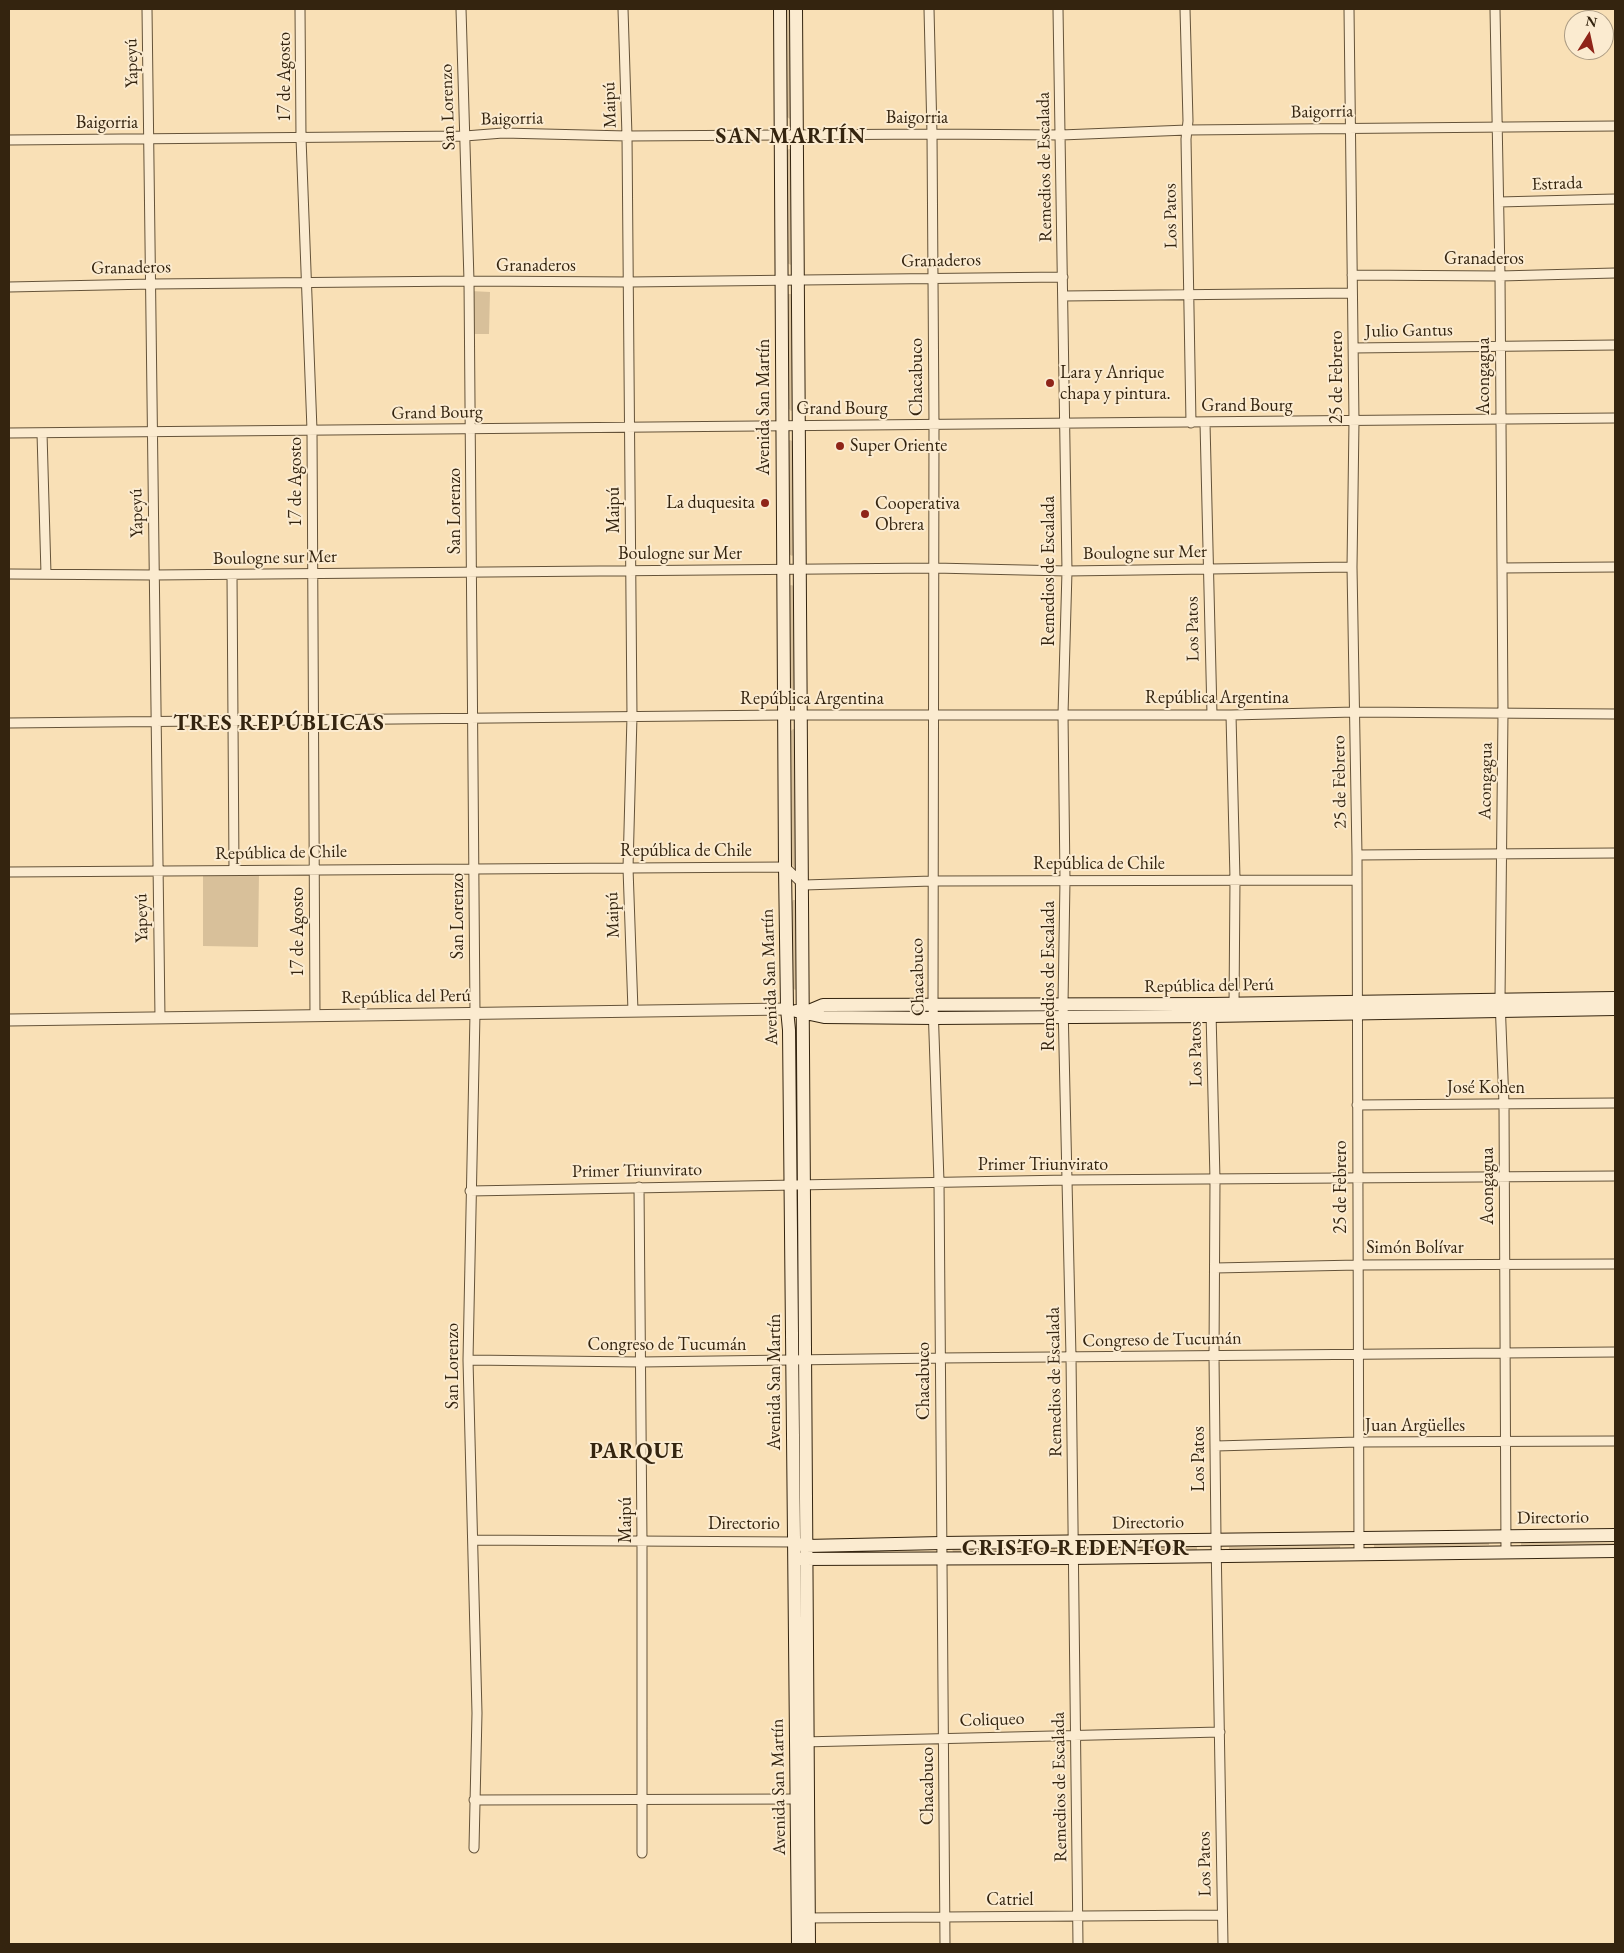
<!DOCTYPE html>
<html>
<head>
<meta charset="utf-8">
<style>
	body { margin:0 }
	#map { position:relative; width:1624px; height:1953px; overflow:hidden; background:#f9e0b6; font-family:"EB Garamond",serif }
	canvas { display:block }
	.frame { position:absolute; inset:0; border:10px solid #34240f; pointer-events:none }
	.north { position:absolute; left:1564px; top:10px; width:50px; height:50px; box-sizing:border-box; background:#fbebd0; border:1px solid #ab9b83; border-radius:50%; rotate:10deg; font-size:14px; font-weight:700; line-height:20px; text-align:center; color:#34240f }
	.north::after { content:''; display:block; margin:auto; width:18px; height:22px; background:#8f2418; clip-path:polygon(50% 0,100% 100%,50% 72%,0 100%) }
</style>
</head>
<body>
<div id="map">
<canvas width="1624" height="1953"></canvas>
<div class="frame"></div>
<div class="north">N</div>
</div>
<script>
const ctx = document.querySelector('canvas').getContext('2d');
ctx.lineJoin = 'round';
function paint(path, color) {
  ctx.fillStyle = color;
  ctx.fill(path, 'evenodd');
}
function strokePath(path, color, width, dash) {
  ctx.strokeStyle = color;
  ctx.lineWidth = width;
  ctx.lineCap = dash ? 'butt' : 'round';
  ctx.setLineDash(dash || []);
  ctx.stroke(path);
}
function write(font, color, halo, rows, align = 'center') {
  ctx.font = font + ' "EB Garamond",serif';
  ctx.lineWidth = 4;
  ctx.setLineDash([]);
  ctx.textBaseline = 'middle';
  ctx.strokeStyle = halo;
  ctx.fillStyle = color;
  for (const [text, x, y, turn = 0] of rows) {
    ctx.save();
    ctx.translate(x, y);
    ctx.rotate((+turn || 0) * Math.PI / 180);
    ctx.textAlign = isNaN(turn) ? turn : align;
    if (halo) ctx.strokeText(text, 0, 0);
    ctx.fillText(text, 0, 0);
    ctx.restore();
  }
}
paint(new Path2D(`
	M 786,9 L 791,9 L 791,119 L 790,119 L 787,117 Z
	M 789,149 L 791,149 L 793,263 L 791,265 L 787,263 L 787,150 Z
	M 471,291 L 490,292 L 489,334 L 470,334 Z
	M 788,294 L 792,294 L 793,410 L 791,411 L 788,408 Z
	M 790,440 L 794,442 L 794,554 L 792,556 L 789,554 L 788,441 Z
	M 791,585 L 794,586 L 796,700 L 793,702 L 790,699 L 789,586 Z
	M 793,729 L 795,729 L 797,867 L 795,868 L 792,865 L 791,731 Z
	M 203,873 L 259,874 L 258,947 L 203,946 Z
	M 793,900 L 796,900 L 797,989 L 795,990 L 792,987 L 792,902 Z
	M 1489,1542 L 1489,1545 L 1374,1549 L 1374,1545 Z
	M 1521,1542 L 1615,1543 L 1615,1546 L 1521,1546 Z
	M 1340,1546 L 1340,1549 L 1229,1550 L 1229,1547 Z
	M 1055,1547 L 1055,1551 L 953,1552 L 952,1549 Z
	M 1197,1547 L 1197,1550 L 1086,1551 L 1086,1548 Z`), '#d8c09a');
const minor = new Path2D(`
	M 147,9 L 160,1018
	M 300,9 L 301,138 L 312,430 L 315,1016
	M 461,9 L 469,281 L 475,1013 L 468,1360 L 477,1713 L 474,1848
	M 623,9 L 627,136 L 632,716 L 628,868 L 633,1011
	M 929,9 L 932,134 L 934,425 L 933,1005 L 939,1182 L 945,1944
	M 1058,9 L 1067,571 L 1063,714 L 1065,880 L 1063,1004 L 1071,1357 L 1078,1944
	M 1185,9 L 1188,121 L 1186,139 L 1191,423
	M 1349,9 L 1354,421 L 1352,567 L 1357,855 L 1359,1555
	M 1495,9 L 1500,276 L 1503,713 L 1500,999 L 1504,1104 L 1506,1553
	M 9,140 L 465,136 L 503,133 L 627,136 L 932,134 L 1061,135 L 1187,130 L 1615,126
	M 1499,202 L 1615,199
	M 1352,275 L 1500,276 L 1615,273
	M 9,287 L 152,284 L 469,281 L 629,282 L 1063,277
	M 1063,296 L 1352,293
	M 1353,348 L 1615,345
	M 1205,423 L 1212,715
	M 9,433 L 1615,418
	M 42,433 L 46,574
	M 1502,568 L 1615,567
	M 9,574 L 154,575 L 934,568 L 1067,571 L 1352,567
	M 232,575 L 234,870
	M 1231,715 L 1235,879 L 1234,1008
	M 9,723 L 784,715 L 1231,715 L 1355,712 L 1615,714
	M 1357,855 L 1615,853
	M 9,872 L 785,867 L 804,885 L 932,881 L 1356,880
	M 1211,1012 L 1215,1180 L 1214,1356 L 1216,1539 L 1223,1944
	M 1357,1105 L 1615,1103
	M 639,1187 L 642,1542 L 642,1853
	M 470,1191 L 1068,1180 L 1615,1176
	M 1215,1268 L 1358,1265 L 1615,1264
	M 468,1360 L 641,1362 L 940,1358 L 1615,1352
	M 1216,1446 L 1358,1442 L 1615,1441
	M 473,1540 L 794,1542
	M 802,1742 L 1220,1732
	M 474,1800 L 796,1799
	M 803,1918 L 1222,1915`);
const tertiary = new Path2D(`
	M 9,1020 L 787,1009`);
const secondary = new Path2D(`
	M 780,9 L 785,867 L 787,1009 L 789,1030 L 798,1944
	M 796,9 L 809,1944
	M 796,1011 L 824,1017 L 935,1018 L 1211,1016 L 1615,1009
	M 804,1013 L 823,1005 L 1211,1004 L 1615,998
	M 798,1544 L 806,1546 L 941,1543 L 1615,1535
	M 799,1559 L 1073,1558 L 1615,1551`);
strokePath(minor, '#655339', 11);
strokePath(tertiary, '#655339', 13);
strokePath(secondary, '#34240f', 14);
strokePath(minor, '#fbebd0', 9);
strokePath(tertiary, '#fbebd0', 11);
strokePath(secondary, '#fbebd0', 12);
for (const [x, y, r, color] of [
	[1050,383,5,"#8f2418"],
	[840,446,5,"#8f2418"],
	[765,503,5,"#8f2418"],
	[865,514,5,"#8f2418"]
]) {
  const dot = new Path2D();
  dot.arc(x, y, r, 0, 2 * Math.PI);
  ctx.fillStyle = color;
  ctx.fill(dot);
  strokePath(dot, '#fbebd0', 2);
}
write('18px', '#34240f', '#fbebd0', [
	["Yapeyú",132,63,-91],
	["17 de Agosto",285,77,-90],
	["Maipú",610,105,-92],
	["San Lorenzo",448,107,-92],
	["Baigorria",1322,112,-1],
	["Baigorria",917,118],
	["Baigorria",512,119,-1],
	["Baigorria",107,123],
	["Remedios de Escalada",1045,167,-91],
	["Estrada",1557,184,-2],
	["Los Patos",1171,216,-91],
	["Granaderos",1484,259],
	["Granaderos",941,261,-1],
	["Granaderos",536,266],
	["Granaderos",131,268,-1],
	["Julio Gantus",1409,331,-1],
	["Acongagua",1484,376,-90],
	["Chacabuco",917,377,-90],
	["25 de Febrero",1337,377,-90],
	["Grand Bourg",1247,406],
	["Avenida San Martín",764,407,-90],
	["Grand Bourg",842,409],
	["Grand Bourg",437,413,-1],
	["17 de Agosto",296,482,-90],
	["Maipú",614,510,-90],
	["San Lorenzo",455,511,-90],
	["Yapeyú",137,513,-91],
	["Boulogne sur Mer",1145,553,-1],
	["Boulogne sur Mer",680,554],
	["Boulogne sur Mer",275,558,-1],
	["Remedios de Escalada",1049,571,-90],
	["Los Patos",1193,629,-91],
	["República Argentina",1217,698],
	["República Argentina",812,699],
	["Acongagua",1486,781,-89],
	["25 de Febrero",1340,782,-91],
	["República de Chile",686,851],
	["República de Chile",281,853,-1],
	["República de Chile",1099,864],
	["Maipú",613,915,-92],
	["San Lorenzo",458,916,-90],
	["Yapeyú",142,918,-91],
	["17 de Agosto",298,932,-90],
	["Remedios de Escalada",1049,976,-90],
	["Avenida San Martín",770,977,-92],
	["Chacabuco",918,977,-91],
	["República del Perú",1209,986,-1],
	["República del Perú",406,997,-1],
	["Los Patos",1196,1054,-91],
	["José Kohen",1486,1088],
	["Primer Triunvirato",1043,1165],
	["Primer Triunvirato",637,1171,-1],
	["Acongagua",1488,1186,-90],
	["25 de Febrero",1341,1187,-90],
	["Simón Bolívar",1415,1248],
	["Congreso de Tucumán",1162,1340,-1],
	["Congreso de Tucumán",667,1345],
	["San Lorenzo",453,1366,-90],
	["Chacabuco",924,1381,-90],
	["Avenida San Martín",775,1382,-90],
	["Remedios de Escalada",1055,1382,-91],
	["Juan Argüelles",1415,1426],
	["Los Patos",1199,1459,-90],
	["Directorio",1553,1518,-1],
	["Maipú",626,1520,-90],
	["Directorio",1148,1523,-1],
	["Directorio",744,1524],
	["Coliqueo",992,1720,-2],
	["Chacabuco",928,1786,-90],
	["Avenida San Martín",779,1787,-91],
	["Remedios de Escalada",1060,1787,-91],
	["Los Patos",1205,1864,-91],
	["Catriel",1010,1900]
]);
write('18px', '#34240f', '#fbebd0', [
	["Lara y Anrique",1060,373],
	["chapa y pintura.",1060,394],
	["Super Oriente",850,446],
	["La duquesita",755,503,"right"],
	["Cooperativa",875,504],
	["Obrera",875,525]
], 'left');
ctx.letterSpacing = '1px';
write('bold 22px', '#34240f', '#fbebd0', [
	["SAN MARTÍN",791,137],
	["TRES REPÚBLICAS",279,724],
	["PARQUE",637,1452],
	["CRISTO REDENTOR",1076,1549]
]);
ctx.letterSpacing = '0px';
</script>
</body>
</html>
